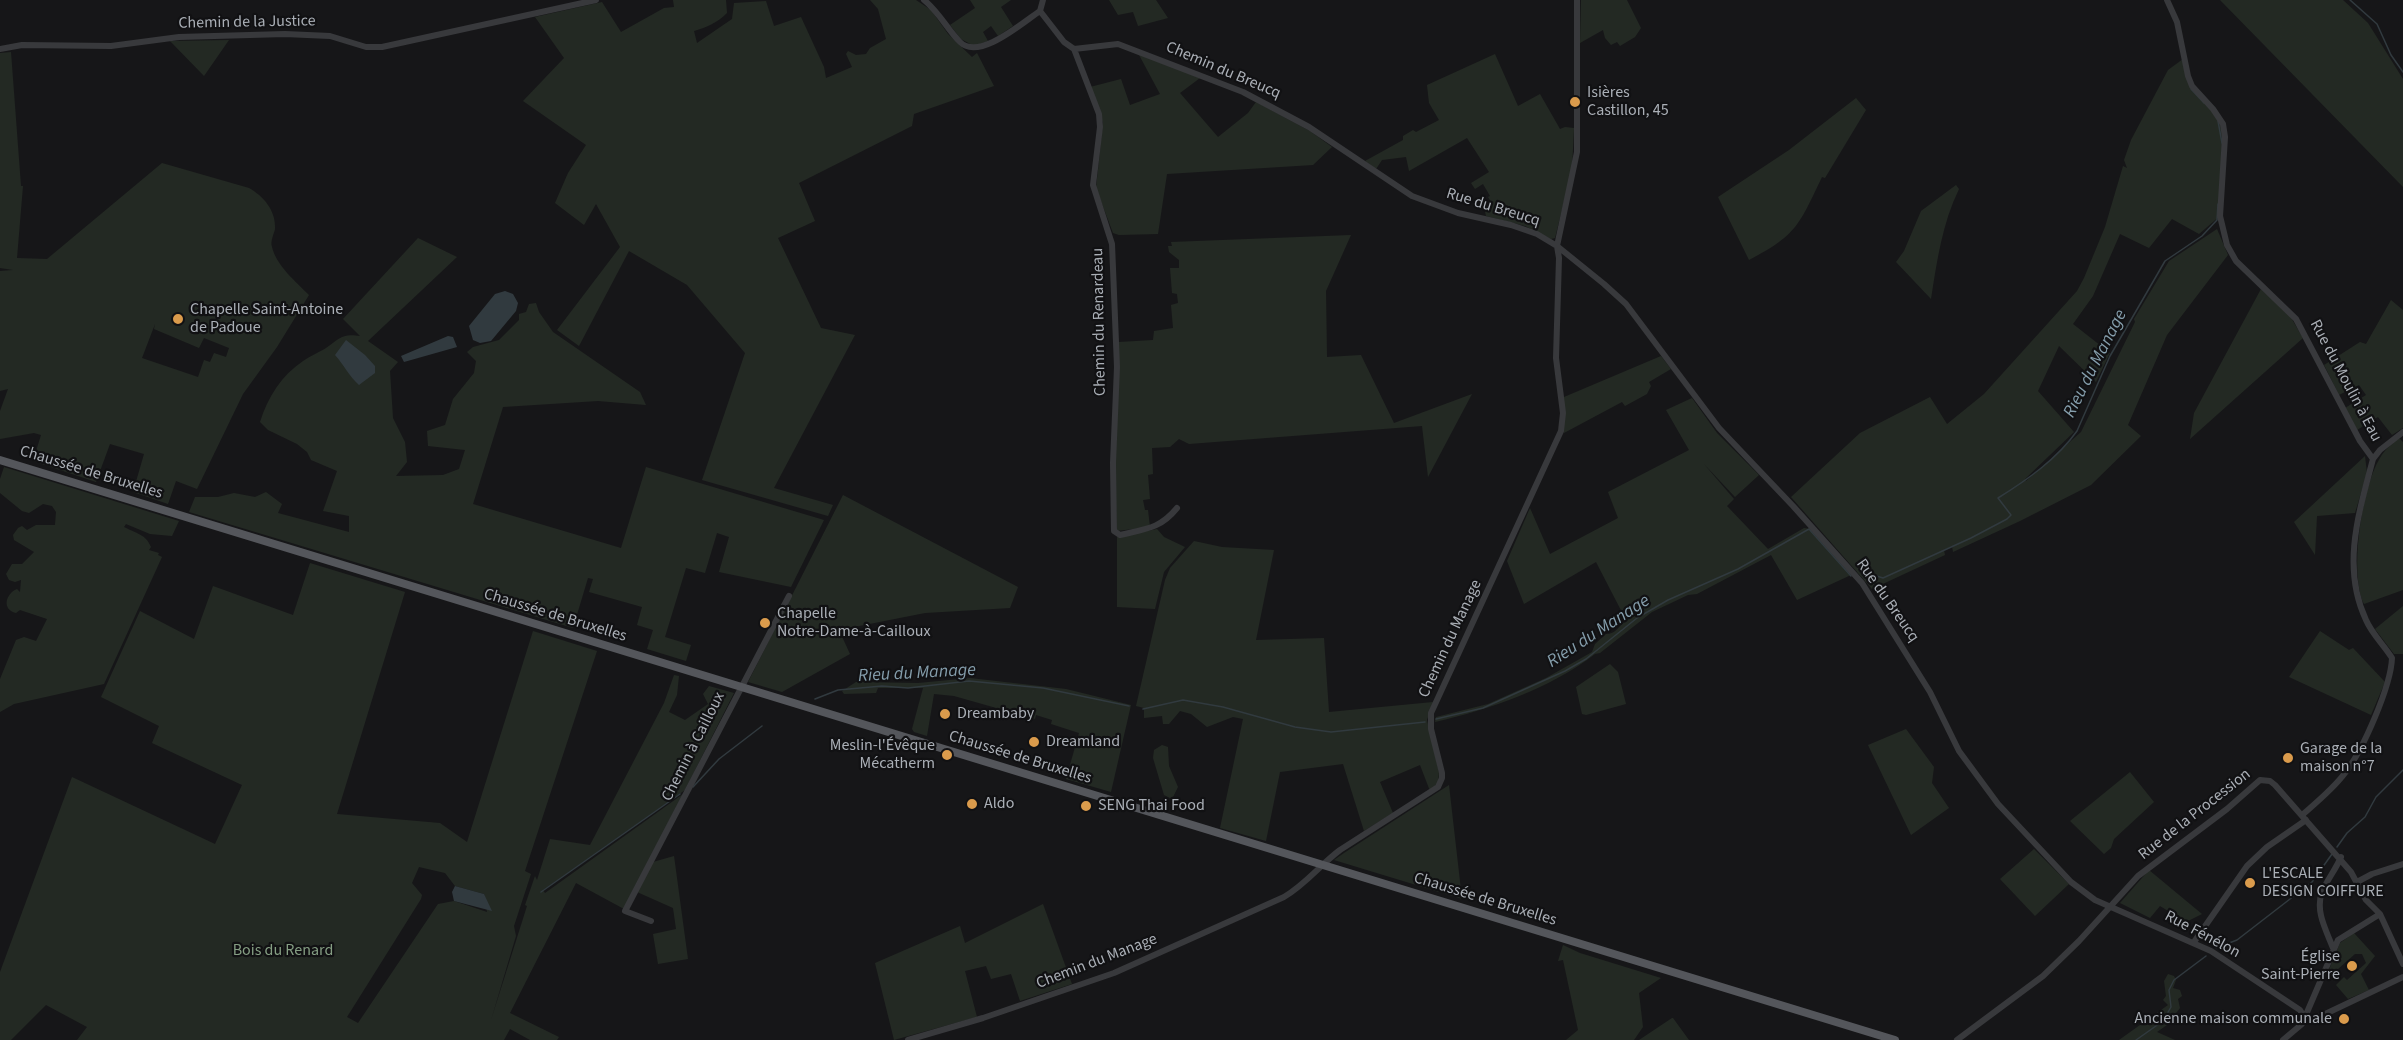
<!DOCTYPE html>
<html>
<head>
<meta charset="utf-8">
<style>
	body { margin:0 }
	canvas { display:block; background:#161618 }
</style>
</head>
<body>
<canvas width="2403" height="1040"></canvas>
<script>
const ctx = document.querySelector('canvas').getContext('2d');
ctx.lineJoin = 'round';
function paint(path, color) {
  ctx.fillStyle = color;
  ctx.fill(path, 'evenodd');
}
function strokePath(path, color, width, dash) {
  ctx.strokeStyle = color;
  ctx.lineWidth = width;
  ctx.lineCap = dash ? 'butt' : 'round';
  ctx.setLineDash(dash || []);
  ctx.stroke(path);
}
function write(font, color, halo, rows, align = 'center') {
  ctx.font = font + ' "Source Sans 3",sans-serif';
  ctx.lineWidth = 4.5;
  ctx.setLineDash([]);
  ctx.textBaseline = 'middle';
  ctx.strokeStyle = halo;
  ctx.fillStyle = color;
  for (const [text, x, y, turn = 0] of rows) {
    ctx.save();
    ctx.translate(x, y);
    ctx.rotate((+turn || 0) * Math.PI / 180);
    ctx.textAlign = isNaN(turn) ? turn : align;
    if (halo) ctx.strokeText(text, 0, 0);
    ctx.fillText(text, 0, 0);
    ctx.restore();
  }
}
paint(new Path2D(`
	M 673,0 L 726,0 L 727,13 C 717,23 707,27 694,31 L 697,43 L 732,19 L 734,3 L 766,1 L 774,26 L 801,17 L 824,67 L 826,78 L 852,67 L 846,54 L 848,51 L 856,55 L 866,54 L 870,48 L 886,39 L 878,9 L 870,0 L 916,0 L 931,10 L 948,34 L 972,57 L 977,53 L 994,86 L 914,114 L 912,126 L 799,183 L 815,221 L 778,238 L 821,328 L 855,335 L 774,488 L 833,505 L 828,516 L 702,480 L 745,353 L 687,285 L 629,251 L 579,346 L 557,330 L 620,247 L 596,204 L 584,225 L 555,203 L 568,173 L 586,145 L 523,101 L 564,58 L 535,17 L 602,2 L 621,32 L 664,8 L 674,7 Z
	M 970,0 L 1011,0 L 1001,7 L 1013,26 L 998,36 L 991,26 L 983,32 L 988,41 L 974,46 L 961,39 L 950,25 L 975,8 Z
	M 1109,0 L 1156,0 L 1168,18 L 1138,26 L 1133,12 L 1118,15 Z
	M 1581,0 L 1627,0 L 1641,28 L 1635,37 L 1620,46 L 1617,42 L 1611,45 L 1605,38 L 1603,30 L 1580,43 Z
	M 2220,0 L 2343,0 L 2368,23 L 2403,79 L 2403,187 Z
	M 229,40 L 204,76 L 170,41 Z
	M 11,52 L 21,186 L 23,186 L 17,258 L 47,259 L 162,163 L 249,188 C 263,196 276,210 275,229 C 274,234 270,241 272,247 C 276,265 296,282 309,295 L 277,347 L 243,394 L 197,489 L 176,481 L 168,504 L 133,492 L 144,454 L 110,444 L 96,482 L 33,461 L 41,435 L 34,433 L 0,439 L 0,411 L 8,389 L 0,391 L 0,271 L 13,270 L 0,268 L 0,53 ZM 155,324 L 154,329 L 199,348 L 204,338 L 229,348 L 226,357 L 214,353 L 210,362 L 204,360 L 198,377 L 142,358 Z
	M 1138,53 L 1200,78 L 1180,93 L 1218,137 L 1248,113 L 1256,102 L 1310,131 L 1332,147 L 1313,165 L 1167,174 L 1158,234 L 1119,235 L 1113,233 L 1096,188 L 1103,123 L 1090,87 L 1121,79 L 1130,105 L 1160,94 Z
	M 1495,54 L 1518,106 L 1540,94 L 1560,129 L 1565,127 L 1574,128 L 1572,169 L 1555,238 L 1551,239 L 1525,226 L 1486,216 L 1484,207 L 1491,202 L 1488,197 L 1490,196 L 1483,184 L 1475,189 L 1471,183 L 1489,172 L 1467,138 L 1409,171 L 1406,157 L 1382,160 L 1376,169 L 1365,161 L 1403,140 L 1403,136 L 1413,130 L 1416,132 L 1439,120 L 1429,103 L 1427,85 Z
	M 2183,59 L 2188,76 L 2223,124 L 2220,216 L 2199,234 L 2172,219 L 2149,248 L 2120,234 L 2093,296 L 2073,324 L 2110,353 L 2096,382 L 2059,346 L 2038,391 L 2074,432 L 2025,479 L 2026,481 L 2081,432 L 2135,322 L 2134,319 L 2169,261 L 2217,229 L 2228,255 L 2167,335 L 2128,425 L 2141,436 L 2091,485 L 2020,521 L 1953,552 L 1952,546 L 1944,550 L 1945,555 L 1872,589 L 1791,497 L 1860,433 L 1930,397 L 1947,424 L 1984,394 L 2077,291 L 2084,278 L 2105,227 L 2123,166 L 2127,168 L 2124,160 L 2131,140 L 2168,70 Z
	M 1856,98 L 1866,110 L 1825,178 L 1822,177 C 1799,225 1797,235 1749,260 L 1718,197 L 1789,150 Z
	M 1956,185 L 1959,189 C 1942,224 1937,261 1931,299 L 1896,262 L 1904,251 L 1921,211 Z
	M 1351,235 L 1326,291 L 1327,357 L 1361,355 L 1394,423 L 1472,394 L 1428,477 L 1422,426 L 1189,444 L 1179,439 L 1170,447 L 1152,448 L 1153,474 L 1148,475 L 1150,499 L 1143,500 L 1145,510 L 1148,510 L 1150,527 L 1117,531 L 1115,480 L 1119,342 L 1153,340 L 1154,331 L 1173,328 L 1171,305 L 1178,303 L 1177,294 L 1172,293 L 1170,268 L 1179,268 L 1179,260 L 1169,252 L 1168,246 L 1172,246 L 1171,242 Z
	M 418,238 L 457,257 L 368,341 L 398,362 L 390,371 L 393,418 L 405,442 L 407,462 L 396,476 L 443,475 L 459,469 L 465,450 L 428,446 L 427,431 L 445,425 L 453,399 L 474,373 L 476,361 L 467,352 L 473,347 L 499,340 L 519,320 L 519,314 L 526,312 L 529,304 L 536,303 L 539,312 L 553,332 L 640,392 L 646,405 L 598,401 L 503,407 L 473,504 L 621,548 L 646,467 L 824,520 L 791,587 L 719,572 L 729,537 L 717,533 L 705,573 L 686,568 L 665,637 L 691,645 L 686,661 L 647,649 L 653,630 L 637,625 L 642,607 L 589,592 L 593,579 L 588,578 L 573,628 L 189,512 L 195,497 L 218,497 L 234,493 L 255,497 L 266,492 L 282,504 L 278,513 L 349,532 L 349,516 L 323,511 L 337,471 L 311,460 L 307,452 L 297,444 L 268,430 L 260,422 C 268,397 281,376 303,361 C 310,356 322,351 326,348 C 340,338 342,333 360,336 L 343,319 Z
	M 2261,289 L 2290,316 L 2303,338 L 2190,439 L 2194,413 Z
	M 2391,300 L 2403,310 L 2403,428 L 2392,435 L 2378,417 L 2357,430 L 2345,408 L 2366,395 L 2359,385 L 2339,395 L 2324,365 L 2360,342 L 2366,344 Z
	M 1661,356 L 1671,369 L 1649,382 L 1651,386 L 1647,394 L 1625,406 L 1622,402 L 1564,433 L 1564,397 Z
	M 1692,398 L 1717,433 L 1759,475 L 1735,497 L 1704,464 L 1734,499 L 1727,506 L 1768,549 L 1804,528 L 1811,529 L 1851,575 L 1797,600 L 1771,555 L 1697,594 L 1688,595 L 1652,612 L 1600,653 L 1595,654 C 1549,689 1491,709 1435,722 L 1436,717 L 1488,704 L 1546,678 L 1592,652 L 1595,644 L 1606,634 C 1616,634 1619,626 1626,620 L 1596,562 L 1524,604 L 1507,561 L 1530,508 L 1550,554 L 1618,518 L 1608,492 L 1689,450 L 1666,410 Z
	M 2399,438 L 2403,442 L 2403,590 L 2364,604 C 2349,573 2362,487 2380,458 C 2385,449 2392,444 2399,438 Z
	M 2365,456 L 2367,473 L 2355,513 L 2317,516 L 2315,555 L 2294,522 Z
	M 4,467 L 179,521 L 172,536 L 150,534 L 126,524 L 124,527 C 135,533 146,534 151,547 L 149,550 L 159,553 L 158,555 L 162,557 L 104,684 L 14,704 L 0,712 L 0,679 L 16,640 L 24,637 L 36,641 L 47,619 L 20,610 L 16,613 C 2,610 5,594 17,589 L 20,592 L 21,580 L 15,582 L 9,580 L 6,574 L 12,564 L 22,564 L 34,552 L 14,540 L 13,535 L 18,528 L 22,526 L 27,530 L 36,525 L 55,525 L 56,512 L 52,506 L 43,504 L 29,513 L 22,511 L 0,493 L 0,479 Z
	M 843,495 L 1018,587 L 1010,608 L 925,613 L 839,630 L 850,654 L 782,692 L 748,682 Z
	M 1157,529 L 1164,537 L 1185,547 L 1164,572 L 1155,609 L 1117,607 L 1117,537 Z
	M 1194,541 L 1222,547 L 1274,550 L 1256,640 L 1324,638 L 1329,712 L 1433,702 L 1427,720 L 1439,772 L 1438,784 L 1430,791 L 1420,765 L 1380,782 L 1393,813 L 1364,831 L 1343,764 L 1280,772 L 1266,841 L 1220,828 L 1243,719 L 1233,717 L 1207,727 L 1191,714 L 1180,711 L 1169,724 L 1163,724 L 1162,716 L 1144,718 L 1144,708 L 1136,706 L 1165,580 L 1170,568 Z
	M 310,563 L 405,592 L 337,814 L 440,823 L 467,842 L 533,631 L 597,651 L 525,871 L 531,874 L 514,926 L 516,936 L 491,1020 L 527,906 L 525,905 L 535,876 L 537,880 L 550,839 L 590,845 L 664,703 L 674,675 L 679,676 L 677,695 L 669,712 L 685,720 L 708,704 L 703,694 L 709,686 L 734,693 L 685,790 L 543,890 L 545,893 L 683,794 L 624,909 L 576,883 L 510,1013 L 559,1037 L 557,1040 L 530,1040 L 510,1029 L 504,1040 L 77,1040 L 87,1027 L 46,1005 L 11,1040 L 0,1040 L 0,972 L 72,777 L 215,844 L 242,785 L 152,743 L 159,726 L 101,697 L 140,611 L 194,639 L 213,586 L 293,615 ZM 419,867 L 445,873 L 455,886 L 484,894 L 487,912 L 454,901 L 438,904 L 358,1023 L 347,1017 L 421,899 L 422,895 L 412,883 Z
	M 2403,606 L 2403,654 L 2394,654 L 2375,629 Z
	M 2320,631 L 2349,650 L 2353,648 L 2385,682 L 2371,715 L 2289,677 Z
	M 1610,664 L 1618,672 L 1626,704 L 1586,715 L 1582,714 L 1576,687 Z
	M 970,678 L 1066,689 L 1131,705 L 1111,792 L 1066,779 L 1079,733 L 1051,724 L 1052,720 L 1036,715 L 1035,719 L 954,696 L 934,694 L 927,736 L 914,732 L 912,729 L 923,688 L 878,688 L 876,693 L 844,694 L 842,691 L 856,682 L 918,683 Z
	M 1906,729 L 1934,767 L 1932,783 L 1949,808 L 1911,835 L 1868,745 Z
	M 1162,745 L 1168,747 L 1169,766 L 1178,787 L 1172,799 L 1164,795 L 1153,758 L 1154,750 Z
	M 2130,772 L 2154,802 L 2114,839 L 2111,848 L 2104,854 L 2070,821 Z
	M 1449,785 L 1462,899 L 1334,860 L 1344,853 Z
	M 2034,849 L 2069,884 L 2035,916 L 2000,879 Z
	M 674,856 L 688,959 L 658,964 L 653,934 L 676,929 L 673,908 L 637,892 L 653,862 Z
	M 2149,870 L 2202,914 L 2186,922 L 2160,906 L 2150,918 L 2120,903 Z
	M 1043,904 L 1072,984 L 1020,1001 L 1011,974 L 991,979 L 986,966 L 965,971 L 977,1017 L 894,1040 L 875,963 L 960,926 L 965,943 Z
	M 2354,933 L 2375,956 L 2361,974 L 2369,990 L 2348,999 L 2336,985 L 2344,977 L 2347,980 L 2366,963 L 2362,954 L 2355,954 L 2338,969 L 2340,973 L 2332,980 L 2328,972 L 2340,943 Z
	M 1563,945 L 1580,953 L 1661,978 L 1639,993 L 1643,1027 L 1634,1040 L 1566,1040 L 1578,1030 L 1563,960 L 1558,961 Z
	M 2168,974 L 2174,976 L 2176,980 L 2173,988 L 2180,990 L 2182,996 L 2178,999 L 2180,1008 L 2167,1025 L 2157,1032 L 2175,1040 L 2119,1040 L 2168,1005 L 2163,1000 L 2166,996 L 2164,981 Z
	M 1673,1018 L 1689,1040 L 1639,1040 L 1672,1018 Z`), '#232923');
paint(new Path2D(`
	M 505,291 L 513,294 L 518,303 L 516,311 L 491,341 L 480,343 L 473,340 L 469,326 L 495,294 Z
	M 448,336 L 453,337 L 457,347 L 404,362 L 401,356 Z
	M 346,340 L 365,355 L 375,366 L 375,373 L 359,385 C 349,376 344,365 335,355 Z
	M 455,886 L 484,894 L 492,911 L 454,901 L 452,892 Z`), '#313a3f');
strokePath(new Path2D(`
	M 2350,0 L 2377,24 L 2391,55 L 2403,72
	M 2191,89 L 2204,103
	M 2218,121 L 2222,143
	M 1860,571 L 1883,578 L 1971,538 L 2007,519 L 2011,515 L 1998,498 C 2027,480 2057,459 2077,431 L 2110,356 L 2165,261 L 2202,236 L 2217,220 L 2218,204
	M 815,699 L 838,690 L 882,686 L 908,688 L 969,681 L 1043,688 L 1129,706
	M 1143,709 L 1183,700 L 1223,707 L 1295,727 L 1331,732 L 1425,722
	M 1436,719 L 1483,708 L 1565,671 L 1586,659 L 1637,618 L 1668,600 L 1738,569 L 1809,529 L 1851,576
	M 693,787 L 719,759 L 762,726
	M 2337,847 L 2347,833 L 2365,817 L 2376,797 L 2403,770
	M 541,892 L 680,794
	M 2216,948 L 2237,940 L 2312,882 L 2332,854
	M 2136,1040 L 2163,1021 L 2171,1007 L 2169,990 L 2174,980 L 2206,956`), '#313a3f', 1.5);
strokePath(new Path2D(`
	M 924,0 C 939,12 947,29 960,42 C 979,61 1022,23 1040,11 L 1043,0
	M 2167,0 L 2177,22 L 2188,76 L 2192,86 L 2213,109 L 2223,124 L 2225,137 L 2220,216 L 2227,245 L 2236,261 L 2296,319 L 2360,441 L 2373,459
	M 1040,11 L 1064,42 L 1074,49 L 1118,44 L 1243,92 L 1309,127 L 1412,196 L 1458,213 L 1511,225 L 1537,234 L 1557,246 L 1604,284 L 1626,304 L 1719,428 L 1793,506 L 1862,583 L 1930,692 L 1959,751 L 1998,804 L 2071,882 L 2095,900 L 2211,951 L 2300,1010 L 2305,1018
	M 0,49 L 22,45 L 111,46 L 179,37 L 285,34 L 330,36 L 366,47 L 382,47 L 596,0
	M 1074,49 L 1099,114 L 1100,127 L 1093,185 L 1112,244 L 1117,367 L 1113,463 L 1114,531 L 1120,535 C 1145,529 1160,529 1177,508
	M 2302,815 C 2317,802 2333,789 2345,773 C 2363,750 2391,686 2392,658 C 2384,645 2372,634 2366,620 C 2341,567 2359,512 2373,459 L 2380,450 L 2403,432
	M 2357,882 L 2372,874 L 2403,864
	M 651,921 L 625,911 L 789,596
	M 2194,942 L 2247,866 L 2267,847 L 2306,820
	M 2333,948 C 2326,930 2315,911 2322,892 C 2327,880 2336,869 2341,857
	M 2305,1018 L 2321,1016 L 2403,977
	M 908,1040 L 983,1018 L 1114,973 L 1284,897 C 1306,884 1320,865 1340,850 L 1438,787 L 1442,778 L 1442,773 L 1431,729 L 1431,713 L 1561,431 L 1563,413 L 1556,358 L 1559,258 L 1557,246 L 1577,152 L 1577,0
	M 1957,1040 L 2043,976 L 2079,941 L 2138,876 L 2227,809 L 2260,780 L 2270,781 L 2275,785 L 2351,872 L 2366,900 L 2380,914 L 2403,964
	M 2283,1040 L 2302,1024 L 2338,940 L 2380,914`), '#38393c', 6);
strokePath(new Path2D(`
	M 0,460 L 1895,1040`), '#54565b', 8);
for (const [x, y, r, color] of [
	[1575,102,6,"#da9b4c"],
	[178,319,6,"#da9b4c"],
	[765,623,6,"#da9b4c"],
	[945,714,6,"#da9b4c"],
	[1034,742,6,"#da9b4c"],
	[947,755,6,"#da9b4c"],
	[2288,758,6,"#da9b4c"],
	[972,804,6,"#da9b4c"],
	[1086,806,6,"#da9b4c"],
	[2250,883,6,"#da9b4c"],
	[2352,966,6,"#da9b4c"],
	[2344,1019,6,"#da9b4c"]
]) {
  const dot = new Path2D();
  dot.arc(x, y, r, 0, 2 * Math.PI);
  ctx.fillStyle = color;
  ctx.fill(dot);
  strokePath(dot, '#111113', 2);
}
write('16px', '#aaafb6', '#111113', [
	["Chemin de la Justice",247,23,-1],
	["Chemin du Breucq",1223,71,23],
	["Rue du Breucq",1493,208,17],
	["Chemin du Renardeau",1100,322,-91],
	["Rue du Moulin à Eau",2345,381,62],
	["Chaussée de Bruxelles",91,473,17],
	["Rue du Breucq",1887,601,55],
	["Chaussée de Bruxelles",555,616,17],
	["Chemin du Manage",1451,639,-65],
	["Chemin à Cailloux",694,747,-63],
	["Chaussée de Bruxelles",1020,758,17],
	["Rue de la Procession",2195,815,-38],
	["Chaussée de Bruxelles",1485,900,17],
	["Rue Fénélon",2202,935,28],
	["Chemin du Manage",1097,962,-21]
]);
write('16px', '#aaafb6', '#111113', [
	["Isières",1587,93],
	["Castillon, 45",1587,111],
	["Chapelle Saint-Antoine",190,310],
	["de Padoue",190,328],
	["Chapelle",777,614],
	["Notre-Dame-à-Cailloux",777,632],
	["Dreambaby",957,714],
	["Dreamland",1046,742],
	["Meslin-l'Évêque",935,746,"right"],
	["Mécatherm",935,764,"right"],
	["Garage de la",2300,749],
	["maison n°7",2300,767],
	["Aldo",984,804],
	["SENG Thai Food",1098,806],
	["L'ESCALE",2262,874],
	["DESIGN COIFFURE",2262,892],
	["Église",2340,957,"right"],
	["Saint-Pierre",2340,975,"right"],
	["Ancienne maison communale",2332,1019,"right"]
], 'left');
write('16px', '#859e83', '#111113', [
	["Bois du Renard",283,951]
]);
write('italic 18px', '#859eac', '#111113', [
	["Rieu du Manage",2096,364,-63],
	["Rieu du Manage",1599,632,-33],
	["Rieu du Manage",917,674,-3]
]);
</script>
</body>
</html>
